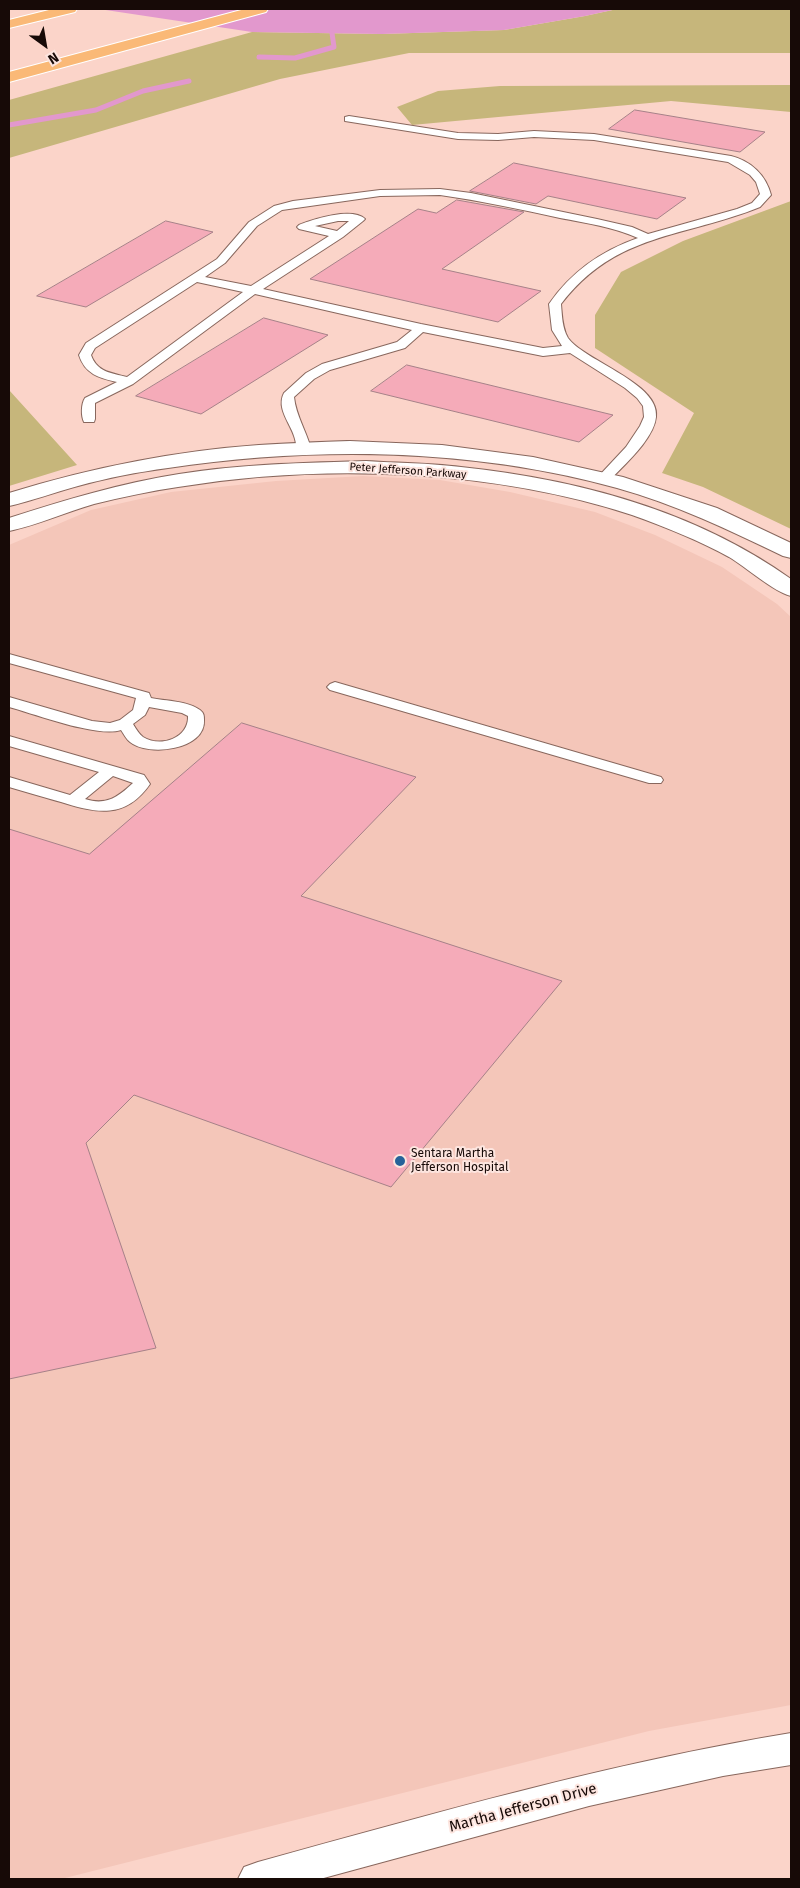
<!DOCTYPE html>
<html>
<head>
<meta charset="utf-8">
<style>
	body { margin:0 }
	#map { position:relative; width:800px; height:1888px; overflow:hidden; background:#fbd4c9; font-family:"Fira Sans",sans-serif }
	canvas { display:block }
	.frame { position:absolute; inset:0; border:10px solid #170a07; pointer-events:none }
	.north { position:absolute; left:20px; top:20px; width:50px; height:50px; -webkit-text-stroke:4px #fde5df; paint-order:stroke; rotate:148deg; font-size:14px; font-weight:700; line-height:20px; text-align:center; color:#170a07 }
	.north::after { content:''; display:block; margin:auto; width:18px; height:22px; background:#170a07; clip-path:polygon(50% 0,100% 100%,50% 72%,0 100%) }
</style>
</head>
<body>
<div id="map">
<canvas width="800" height="1888"></canvas>
<div class="frame"></div>
<div class="north">N</div>
</div>
<script>
const ctx = document.querySelector('canvas').getContext('2d');
ctx.lineJoin = 'round';
function paint(path, color) {
  ctx.fillStyle = color;
  ctx.fill(path, 'evenodd');
}
function strokePath(path, color, width, dash) {
  ctx.strokeStyle = color;
  ctx.lineWidth = width;
  ctx.lineCap = dash ? 'butt' : 'round';
  ctx.setLineDash(dash || []);
  ctx.stroke(path);
}
function write(font, color, halo, rows, align = 'center') {
  ctx.font = font + ' "Fira Sans",sans-serif';
  ctx.lineWidth = 4;
  ctx.setLineDash([]);
  ctx.textBaseline = 'middle';
  ctx.strokeStyle = halo;
  ctx.fillStyle = color;
  for (const [text, x, y, turn = 0] of rows) {
    ctx.save();
    ctx.translate(x, y);
    ctx.rotate((+turn || 0) * Math.PI / 180);
    ctx.textAlign = isNaN(turn) ? turn : align;
    if (halo) ctx.strokeText(text, 0, 0);
    ctx.fillText(text, 0, 0);
    ctx.restore();
  }
}
paint(new Path2D(`
	M 363,476 L 440,480 L 510,492 L 595,512 L 655,535 L 722,567 L 777,604 L 791,617 L 791,1705 L 649,1731 L 61,1879 L 9,1879 L 9,545 L 91,510 L 171,492 L 276,481 Z`), '#f4c6b9');
paint(new Path2D(`
	M 617,9 L 791,9 L 791,53 L 409,53 L 280,79 L 9,158 L 9,100 L 252,32 L 382,34 L 504,30 L 585,16 Z
	M 791,85 L 791,112 L 671,101 L 412,125 L 397,107 L 438,91 L 500,86 Z
	M 791,201 L 791,529 L 703,487 L 662,473 L 694,413 L 595,348 L 595,315 L 621,272 L 683,241 Z
	M 9,390 L 77,465 L 9,486 Z`), '#c6b67b');
paint(new Path2D(`
	M 99,9 L 617,9 L 585,16 L 504,30 L 382,34 L 252,32 Z`), '#e298cd');
strokePath(new Path2D(`
	M 259,57 L 295,58 L 334,47 L 332,33
	M 9,125 L 96,110 L 143,91 L 189,81`), '#e298cd', 5);
const building = new Path2D(`
	M 635,110 L 765,132 L 740,152 L 609,129 Z
	M 514,163 L 686,198 L 657,219 L 548,196 L 536,204 L 470,191 Z
	M 457,200 L 524,212 L 442,269 L 541,291 L 498,322 L 310,279 L 418,209 L 436,213 Z
	M 166,221 L 213,232 L 86,307 L 37,296 Z
	M 264,318 L 328,335 L 201,414 L 136,396 Z
	M 407,365 L 613,415 L 579,442 L 371,391 Z
	M 242,723 L 416,777 L 301,896 L 562,981 L 391,1187 L 134,1095 L 86,1143 L 156,1348 L 9,1379 L 9,829 L 89,854 Z`);
paint(building, '#f5abb9');
strokePath(building, '#a68188', 1);
const service = new Path2D(`
	M 349,116 L 458,133 L 498,134 L 534,131 L 594,134 L 731,156 C 751,161 766,175 771,195 L 760,207 C 684,238 616,232 561,304 C 562,315 562,328 568,338 C 586,362 660,383 656,417 C 654,439 624,465 609,481 L 599,481 L 597,478 L 626,447 L 640,426 L 644,417 L 643,406 L 637,398 L 625,388 L 570,353 L 543,356 L 423,332 L 405,348 L 330,370 L 314,379 L 294,397 C 296,416 306,430 311,449 L 309,452 L 299,452 C 296,447 296,441 294,436 C 290,423 276,408 284,393 L 306,373 L 322,364 L 397,342 L 412,330 L 255,294 L 133,384 L 95,403 L 95,419 L 94,422 L 84,422 C 81,416 81,404 85,398 L 117,382 C 99,378 85,374 79,355 L 86,343 L 217,259 L 249,222 L 274,206 L 293,201 L 380,190 L 440,189 L 471,193 L 597,219 L 632,227 L 648,234 L 737,209 L 752,203 L 760,194 L 756,182 L 750,175 L 728,162 L 594,140 L 534,137 L 498,140 L 458,139 L 345,121 L 345,117 ZM 440,195 C 481,201 520,209 560,218 C 586,223 614,227 638,238 C 601,251 572,271 549,304 L 552,330 L 562,346 L 543,348 L 421,324 L 263,289 L 343,237 L 363,221 L 365,219 C 352,207 314,219 299,225 L 297,227 L 299,229 L 329,236 L 251,286 L 205,277 L 225,263 L 257,226 L 282,210 L 380,196 ZM 338,221 L 349,221 L 337,231 L 315,226 ZM 197,282 L 243,292 L 127,377 C 111,373 97,372 91,355 L 95,348 Z
	M 9,654 L 149,693 L 151,698 C 166,701 188,701 200,710 C 204,713 204,716 204,720 C 206,750 148,757 130,742 C 126,739 124,734 121,730 C 98,738 35,714 9,707 L 9,697 L 92,721 L 110,723 L 120,720 L 133,710 L 136,698 L 9,663 ZM 149,707 L 182,713 L 188,716 C 189,738 161,748 143,737 C 139,734 136,729 133,724 L 145,715 Z
	M 335,682 L 661,777 L 663,780 L 661,783 L 649,783 L 330,690 L 327,687 L 330,684 Z
	M 9,736 L 144,775 L 150,784 C 125,820 96,813 61,802 C 43,797 26,792 9,787 L 9,777 L 70,795 L 99,772 L 9,746 ZM 113,776 L 133,783 C 118,797 106,806 85,799 Z`);
const minor = new Path2D(`
	M 791,1733 L 791,1765 L 723,1776 L 589,1806 L 320,1879 L 238,1879 L 244,1867 L 258,1862 C 435,1813 610,1763 791,1733 Z`);
const tertiary = new Path2D(`
	M 350,441 L 442,445 L 533,457 L 623,477 L 717,508 L 791,543 L 791,558 L 783,556 C 729,530 675,504 617,488 C 472,448 316,446 168,468 C 138,472 107,478 78,486 C 55,492 32,501 9,506 L 9,493 C 90,468 174,451 259,445 C 289,443 320,442 350,441 Z
	M 366,461 C 397,463 429,463 461,467 C 576,479 696,511 791,579 L 791,596 C 774,592 746,567 729,557 C 700,541 663,526 632,515 C 492,469 323,463 178,487 C 151,491 122,497 94,504 C 66,512 38,525 9,531 L 9,518 C 65,500 121,483 179,474 C 241,464 303,463 366,461 Z`);
const motorway = new Path2D(`
	M 53,9 L 77,9 L 75,12 L 9,28 L 9,20 Z
	M 245,9 L 268,9 L 266,12 L 9,82 L 9,72 Z`);
strokePath(service, '#88675d', 2);
strokePath(minor, '#88675d', 2);
strokePath(tertiary, '#88675d', 2);
strokePath(motorway, '#fff', 2);
paint(service, '#fff');
paint(minor, '#fff');
paint(tertiary, '#fff');
paint(motorway, '#fab977');
for (const [x, y, r, color] of [
	[400,1161,6,"#276299"]
]) {
  const dot = new Path2D();
  dot.arc(x, y, r, 0, 2 * Math.PI);
  ctx.fillStyle = color;
  ctx.fill(dot);
  strokePath(dot, '#fde5df', 2);
}
write('11px', '#170a07', '#fde5df', [
	["Peter Jefferson Parkway",408,471,4]
]);
write('12px', '#170a07', '#fde5df', [
	["Sentara Martha",411,1154],
	["Jefferson Hospital",411,1168]
], 'left');
write('15px', '#170a07', '#fde5df', [
	["Martha Jefferson Drive",523,1808,-15]
]);
</script>
</body>
</html>
